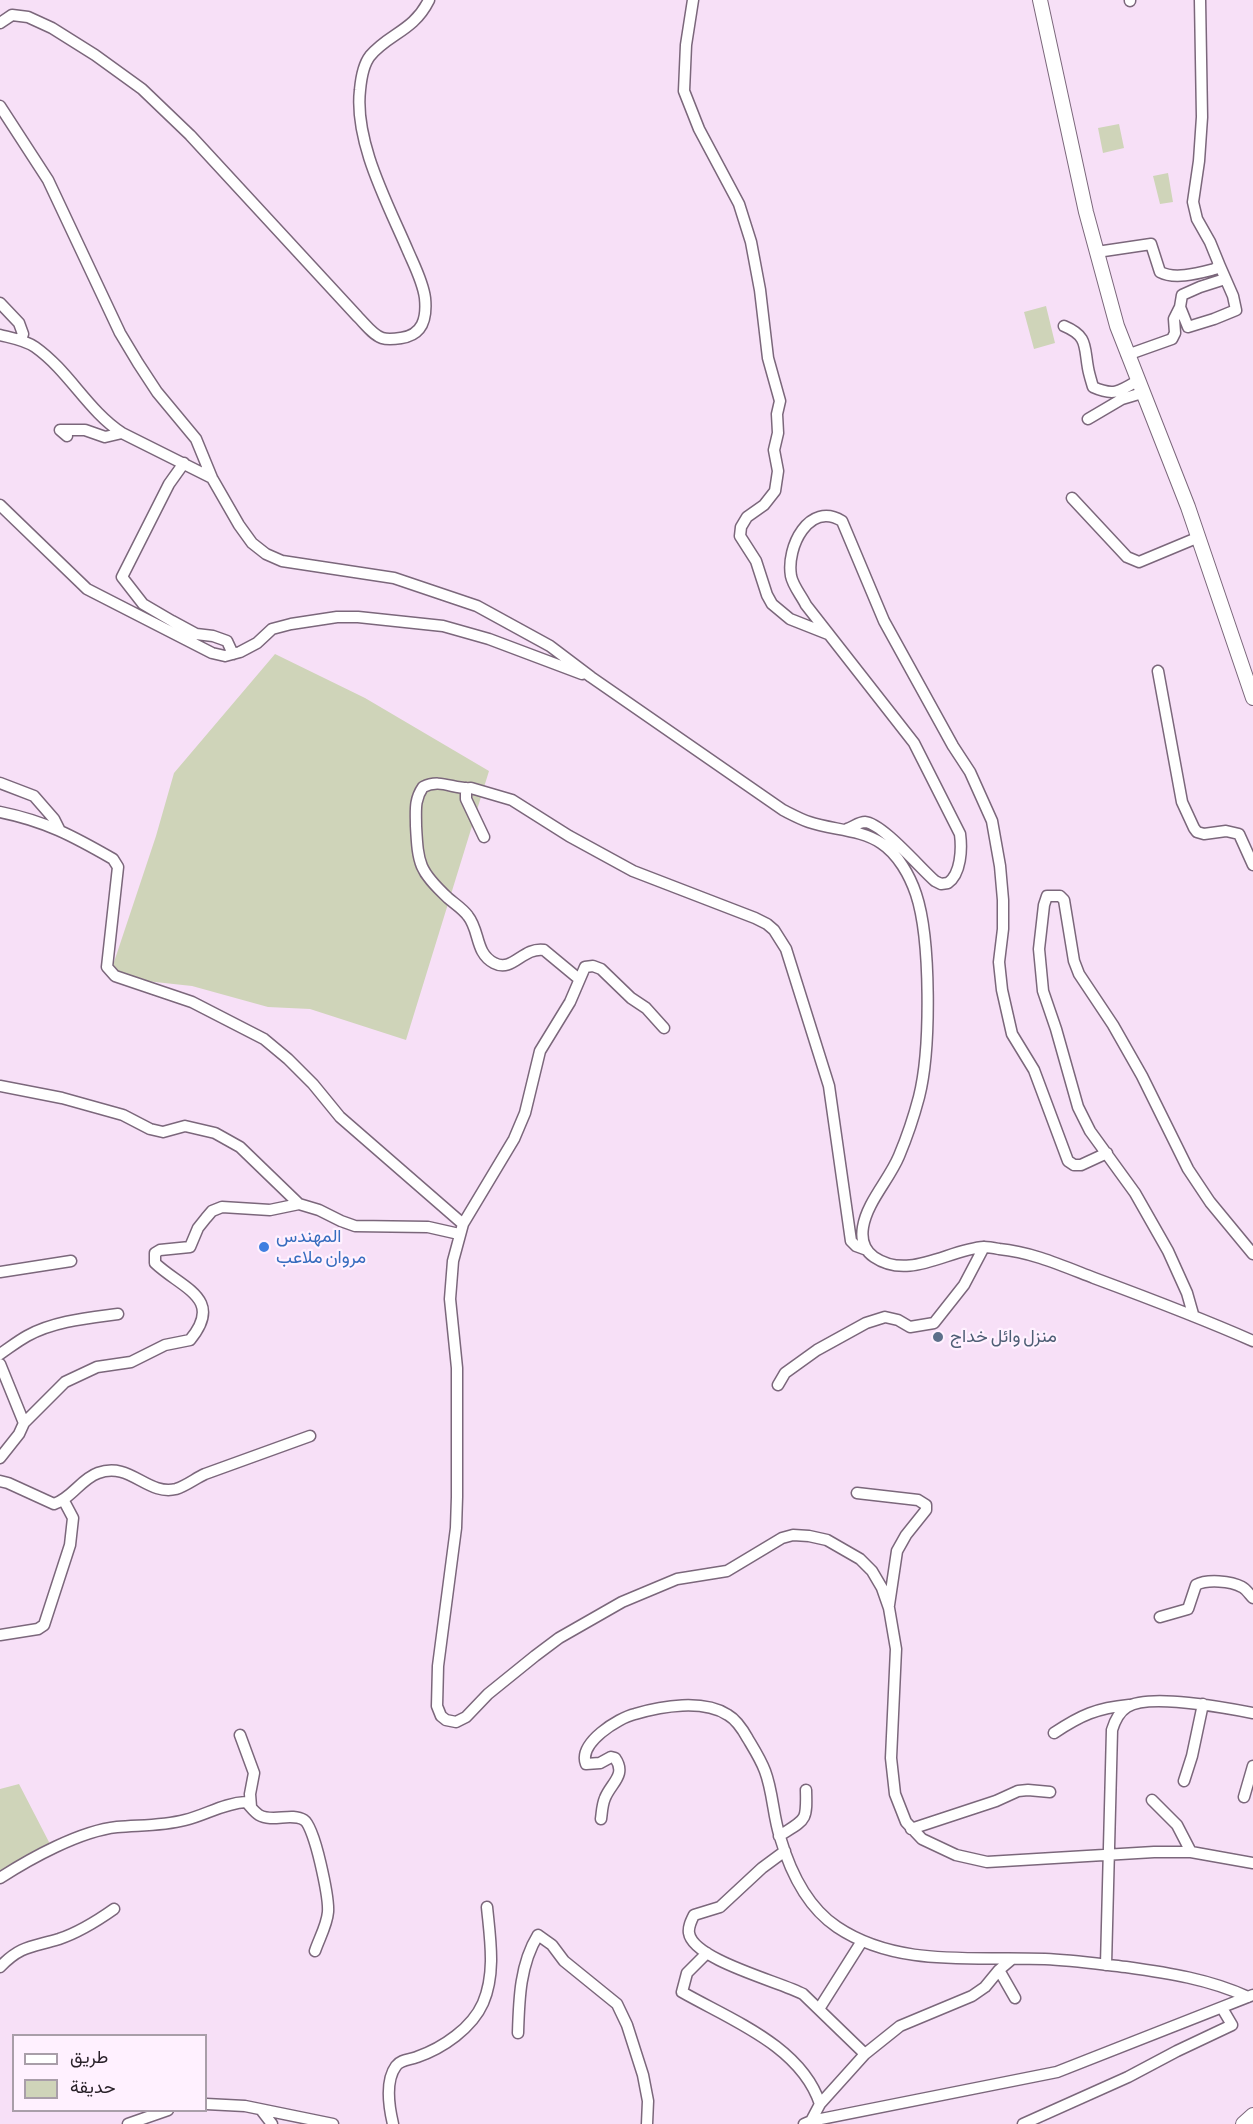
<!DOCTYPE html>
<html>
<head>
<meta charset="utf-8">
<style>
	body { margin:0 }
	#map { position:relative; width:1253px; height:2124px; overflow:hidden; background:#f7e0f7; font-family:"Sofia Sans Condensed",Vazirmatn,sans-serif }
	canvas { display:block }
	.legend { position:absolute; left:12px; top:2034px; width:195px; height:78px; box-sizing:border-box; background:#fff1ff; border:2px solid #a99ea9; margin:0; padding:8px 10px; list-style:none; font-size:18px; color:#292129 }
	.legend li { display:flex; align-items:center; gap:12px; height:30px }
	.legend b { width:30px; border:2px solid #a99ea9 }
</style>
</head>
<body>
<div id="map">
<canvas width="1253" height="2124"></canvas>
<ul class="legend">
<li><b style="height:8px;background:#fff"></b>طريق</li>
<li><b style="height:16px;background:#cfd4b9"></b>حديقة</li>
</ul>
</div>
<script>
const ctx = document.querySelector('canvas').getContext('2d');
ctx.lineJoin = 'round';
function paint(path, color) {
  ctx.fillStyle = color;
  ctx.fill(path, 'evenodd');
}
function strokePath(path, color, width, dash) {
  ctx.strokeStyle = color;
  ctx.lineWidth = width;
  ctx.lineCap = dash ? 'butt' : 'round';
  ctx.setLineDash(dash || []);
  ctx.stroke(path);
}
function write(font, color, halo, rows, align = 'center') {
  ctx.font = font + ' "Sofia Sans Condensed",Vazirmatn,sans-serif';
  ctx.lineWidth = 4.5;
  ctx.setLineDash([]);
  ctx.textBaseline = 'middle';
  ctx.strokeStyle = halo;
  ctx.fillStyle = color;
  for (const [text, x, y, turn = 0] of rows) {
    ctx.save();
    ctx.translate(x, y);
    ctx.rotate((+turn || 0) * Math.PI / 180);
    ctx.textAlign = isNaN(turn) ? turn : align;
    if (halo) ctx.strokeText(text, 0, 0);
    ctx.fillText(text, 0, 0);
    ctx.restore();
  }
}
paint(new Path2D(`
	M 1119,124 L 1124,148 L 1103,153 L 1098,128 Z
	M 1168,173 L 1173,202 L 1160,204 L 1153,176 Z
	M 1046,306 L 1055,343 L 1034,349 L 1024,312 Z
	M 275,654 L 365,698 L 489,771 L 406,1040 L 310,1009 L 268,1007 L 192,986 L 109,977 L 156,836 L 174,773 Z
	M 19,1784 L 50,1844 L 0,1874 L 0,1789 Z`), '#cfd4b9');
const minor = new Path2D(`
	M 693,0 L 686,45 L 684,91 L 699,129 L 739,204 L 751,242 L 760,290 L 768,358 L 780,401 L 777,414 L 778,433 L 774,450 L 778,471 L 775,491 L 764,505 L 747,517 L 741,527 L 740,536 L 756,561 L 767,595 L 772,604 L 790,619 L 828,634
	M 1130,1 L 1130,0
	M 0,23 L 12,15 L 28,17 L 52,28 L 95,55 L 142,89 L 190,135 L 358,317 C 365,324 373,335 382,338 C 388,340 395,339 401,338 C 423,335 427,318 425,298 C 423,282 414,265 408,251 C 388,204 354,142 360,90 C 361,79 363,65 370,56 C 389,33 413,32 429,0
	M 0,106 L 48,180 L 120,333 L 138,363 L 157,392 L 196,439 L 212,478 L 239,525 L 252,543 L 266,554 L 282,561 L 394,578 L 477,606 L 550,646 L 591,677 L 783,810 C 791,814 800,819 809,822 C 832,830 860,829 881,843 C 898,854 910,876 916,894 C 931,939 931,1050 919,1097 C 914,1116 907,1137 899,1156 C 889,1180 867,1202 863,1227 C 861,1239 864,1250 874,1257 C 909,1281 949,1249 984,1247 C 989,1247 994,1248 999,1249 C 1032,1252 1063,1266 1094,1278 C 1148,1298 1201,1318 1253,1341
	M 1097,252 L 1151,244 L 1160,272 C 1175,280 1199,273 1215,269 L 1219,264 L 1210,242 L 1197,219 L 1193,202 L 1199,161 L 1202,117 L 1200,0
	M 1219,264 L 1233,296 L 1236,310 L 1214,319 L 1188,327 L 1180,307 L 1182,295 L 1200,287 L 1225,279
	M 0,303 L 19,323 L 23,334 L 20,340
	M 1064,326 C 1088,336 1084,346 1088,368 C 1089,374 1091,380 1093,387 C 1113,396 1119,392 1137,381
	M 0,335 C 12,338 25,340 35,347 C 69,371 88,411 122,433 L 212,478
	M 1127,355 L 1172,339 L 1175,333 L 1174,319 L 1180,307
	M 1088,419 L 1122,399 L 1142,393
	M 67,436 L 60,430 L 85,430 L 105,437 L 122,433
	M 184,463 L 169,484 L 122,577 L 143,604 L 172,621 L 196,634 L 213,636 L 227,641 L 233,654
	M 1072,498 L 1127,557 L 1139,562 L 1199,537
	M 0,505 L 87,589 L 212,653 L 225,656 L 240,652 L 257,643 L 272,629 L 291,624 L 337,617 L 358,617 L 443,626 L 489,639 L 582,674
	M 1158,671 L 1182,802 L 1194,828 L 1197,832 L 1204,834 L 1226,831 L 1239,834 L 1253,865
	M 0,783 L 34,796 L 54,819 L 59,829
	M 466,788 L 466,799 L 484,837
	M 0,812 C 45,821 73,836 113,859 L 118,867 L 107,967 L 115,976 L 192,1002 L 264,1039 L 288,1059 L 313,1084 L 340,1117 L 463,1224
	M 847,829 C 853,827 859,822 865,822 C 882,823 921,869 935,881 L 941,884 L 948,883 C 961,874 962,849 960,834 L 914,743 L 806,605 C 801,595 793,586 791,576 C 786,547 809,501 842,521 L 884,621 L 953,746 L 970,772 L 992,821 L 1000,866 L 1003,900 L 1003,929 L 999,962 L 1002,990 L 1012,1034 L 1034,1070 L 1068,1161 L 1074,1165 L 1081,1165 L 1107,1153
	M 579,979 L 544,950 C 522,947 513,973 494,963 C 475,953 480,931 468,916 C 463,909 455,904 448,898 C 419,871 418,864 416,826 C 416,811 414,800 423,787 C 441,778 454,790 471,788 L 512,800 L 569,836 L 633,871 L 755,918 L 767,924 L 774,930 L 786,949 L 829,1086 L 851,1241 L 856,1246 L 867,1250
	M 664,1028 L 646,1008 L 631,998 L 601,969 L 593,966 L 585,967 L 570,1002 L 540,1051 L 525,1113 L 514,1139 L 463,1224 L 453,1261 L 450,1299 L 457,1368 L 457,1497 L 456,1528 L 438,1666 L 437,1706 L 441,1716 L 446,1720 L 456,1722 L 466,1717 L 488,1694 L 535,1656 L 559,1638 L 622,1602 L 677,1579 L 727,1571 L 782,1538 L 793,1535 L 809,1536 L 827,1540 L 860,1559 L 872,1571 L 882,1588 L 889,1608 L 896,1649 L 891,1758 L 895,1794 L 906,1822 L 922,1839 L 956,1855 L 987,1862 L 1154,1852 L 1191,1852 L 1253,1863
	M 0,1086 L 62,1098 L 123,1115 L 150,1129 L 163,1132 L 185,1126 L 215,1133 L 240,1147 L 299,1204
	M 0,1272 L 71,1261
	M 1193,1314 L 1187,1293 L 1168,1251 L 1135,1193 L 1090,1131 L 1078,1107 L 1056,1029 L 1043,991 L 1039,949 L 1044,905 L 1047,896 L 1060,896 L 1064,900 L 1074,961 L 1079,974 L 1113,1025 L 1142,1076 L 1188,1169 L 1210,1202 L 1253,1254
	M 0,1354 C 9,1348 18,1341 27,1336 C 54,1321 88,1318 118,1314
	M 0,1364 L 24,1423
	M 778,1385 L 785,1373 L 817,1350 L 866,1323 L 885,1317 L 898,1320 L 910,1327 L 934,1323 L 964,1285 L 984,1247
	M 0,1458 L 19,1434 L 24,1423 L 65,1382 L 97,1367 L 131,1362 L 165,1345 L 190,1340 C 225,1298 181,1288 155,1263 L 155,1253 L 160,1250 L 190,1247 L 198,1228 L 206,1218 L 212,1211 L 222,1207 L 270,1210 L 299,1204 L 319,1210 L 341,1221 L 355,1226 L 428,1227 L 459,1234
	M 0,1481 L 8,1483 L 54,1504 C 72,1498 81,1479 98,1473 C 130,1461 147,1496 176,1489 C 186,1486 196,1478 205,1474 C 240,1461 275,1449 310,1436
	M 857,1493 L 918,1500 L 926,1505 L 926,1510 L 906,1535 L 897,1551 L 889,1605
	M 1160,1617 L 1188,1609 L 1196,1585 C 1207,1579 1231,1581 1242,1587 C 1246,1589 1250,1595 1253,1598
	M 0,1635 L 38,1629 L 44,1625 L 70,1545 L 73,1518 L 64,1501
	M 1054,1733 C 1081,1715 1097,1708 1129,1705
	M 240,1735 L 254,1773 L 250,1794 L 251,1807
	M 1184,1781 L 1192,1756 L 1203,1704
	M 1244,1797 L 1253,1766
	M 1152,1800 L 1177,1825 L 1191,1852
	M 601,1819 C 602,1812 602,1805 605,1798 C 611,1783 627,1775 615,1758 L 611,1757 L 600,1763 L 586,1764 C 578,1743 618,1718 635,1714 C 662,1706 703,1699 728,1715 C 737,1720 743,1730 748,1739 C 754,1749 761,1760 765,1771 C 773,1792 773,1816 780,1837 C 790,1871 807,1907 837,1927 C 898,1968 975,1956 1045,1959 C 1071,1960 1099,1964 1126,1967 C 1168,1973 1209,1979 1248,1997
	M 911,1829 L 996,1801 L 1018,1791 L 1028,1790 L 1050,1792
	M 779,1836 C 806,1819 807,1822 806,1790
	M 785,1851 L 762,1868 L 720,1907 L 694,1915 C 691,1921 688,1927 689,1933 C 693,1960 781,1982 803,1994 L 865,2054
	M 0,1878 C 31,1858 80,1831 117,1827 C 140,1825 162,1826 185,1820 C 206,1815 224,1803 246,1802 C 250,1806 254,1812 259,1815 C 273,1823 291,1812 304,1820 C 315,1827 329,1898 328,1912 C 327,1925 319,1939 315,1951
	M 707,1953 L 687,1973 L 682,1992 C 731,2020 801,2046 820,2104
	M 1106,1965 L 1112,1730 C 1115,1720 1119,1712 1127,1707 C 1149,1693 1227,1708 1253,1713
	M 0,1967 C 21,1945 33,1947 59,1939 C 80,1932 97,1921 114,1909
	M 999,1970 L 1015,1998
	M 819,2009 L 862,1941
	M 518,2033 C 519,1999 520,1964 538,1935 L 552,1945 L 564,1961 L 617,2004 L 627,2025 L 643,2075 L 648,2101 L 647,2124
	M 206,2104 L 245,2106 L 333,2124
	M 262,2111 L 272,2124
	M 811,2121 L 820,2104 L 865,2054 L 900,2026 L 972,1996 L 985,1987 L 999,1970 L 1012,1959
	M 128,2124 L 168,2110
	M 393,2124 C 389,2107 385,2081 396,2066 C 401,2059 410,2060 417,2057 C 443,2048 472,2028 483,2003 C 496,1973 490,1938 487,1907
	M 804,2124 L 811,2121 L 1057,2072 L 1253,1995
	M 1023,2124 L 1128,2077 L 1177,2051 L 1232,2025 L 1222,2008`);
const major = new Path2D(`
	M 1040,0 L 1086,212 L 1117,326 L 1188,507 L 1253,698
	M 1243,2124 L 1253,2115`);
strokePath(minor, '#7b677b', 13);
strokePath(major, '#7b677b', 16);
strokePath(minor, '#fff', 10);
strokePath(major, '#fff', 14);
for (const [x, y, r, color] of [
	[264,1247,6,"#3f7fe0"],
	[938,1337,6,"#5c6f8a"]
]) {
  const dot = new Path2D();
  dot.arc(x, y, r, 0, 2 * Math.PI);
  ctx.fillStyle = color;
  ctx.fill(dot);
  strokePath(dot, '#fff1ff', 2);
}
write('18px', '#366cbe', '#fff1ff', [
	["المهندس",276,1237],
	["مروان ملاعب",276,1258]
], 'left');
write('18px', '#4e5e75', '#fff1ff', [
	["منزل وائل خداج",950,1337]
], 'left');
</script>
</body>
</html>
